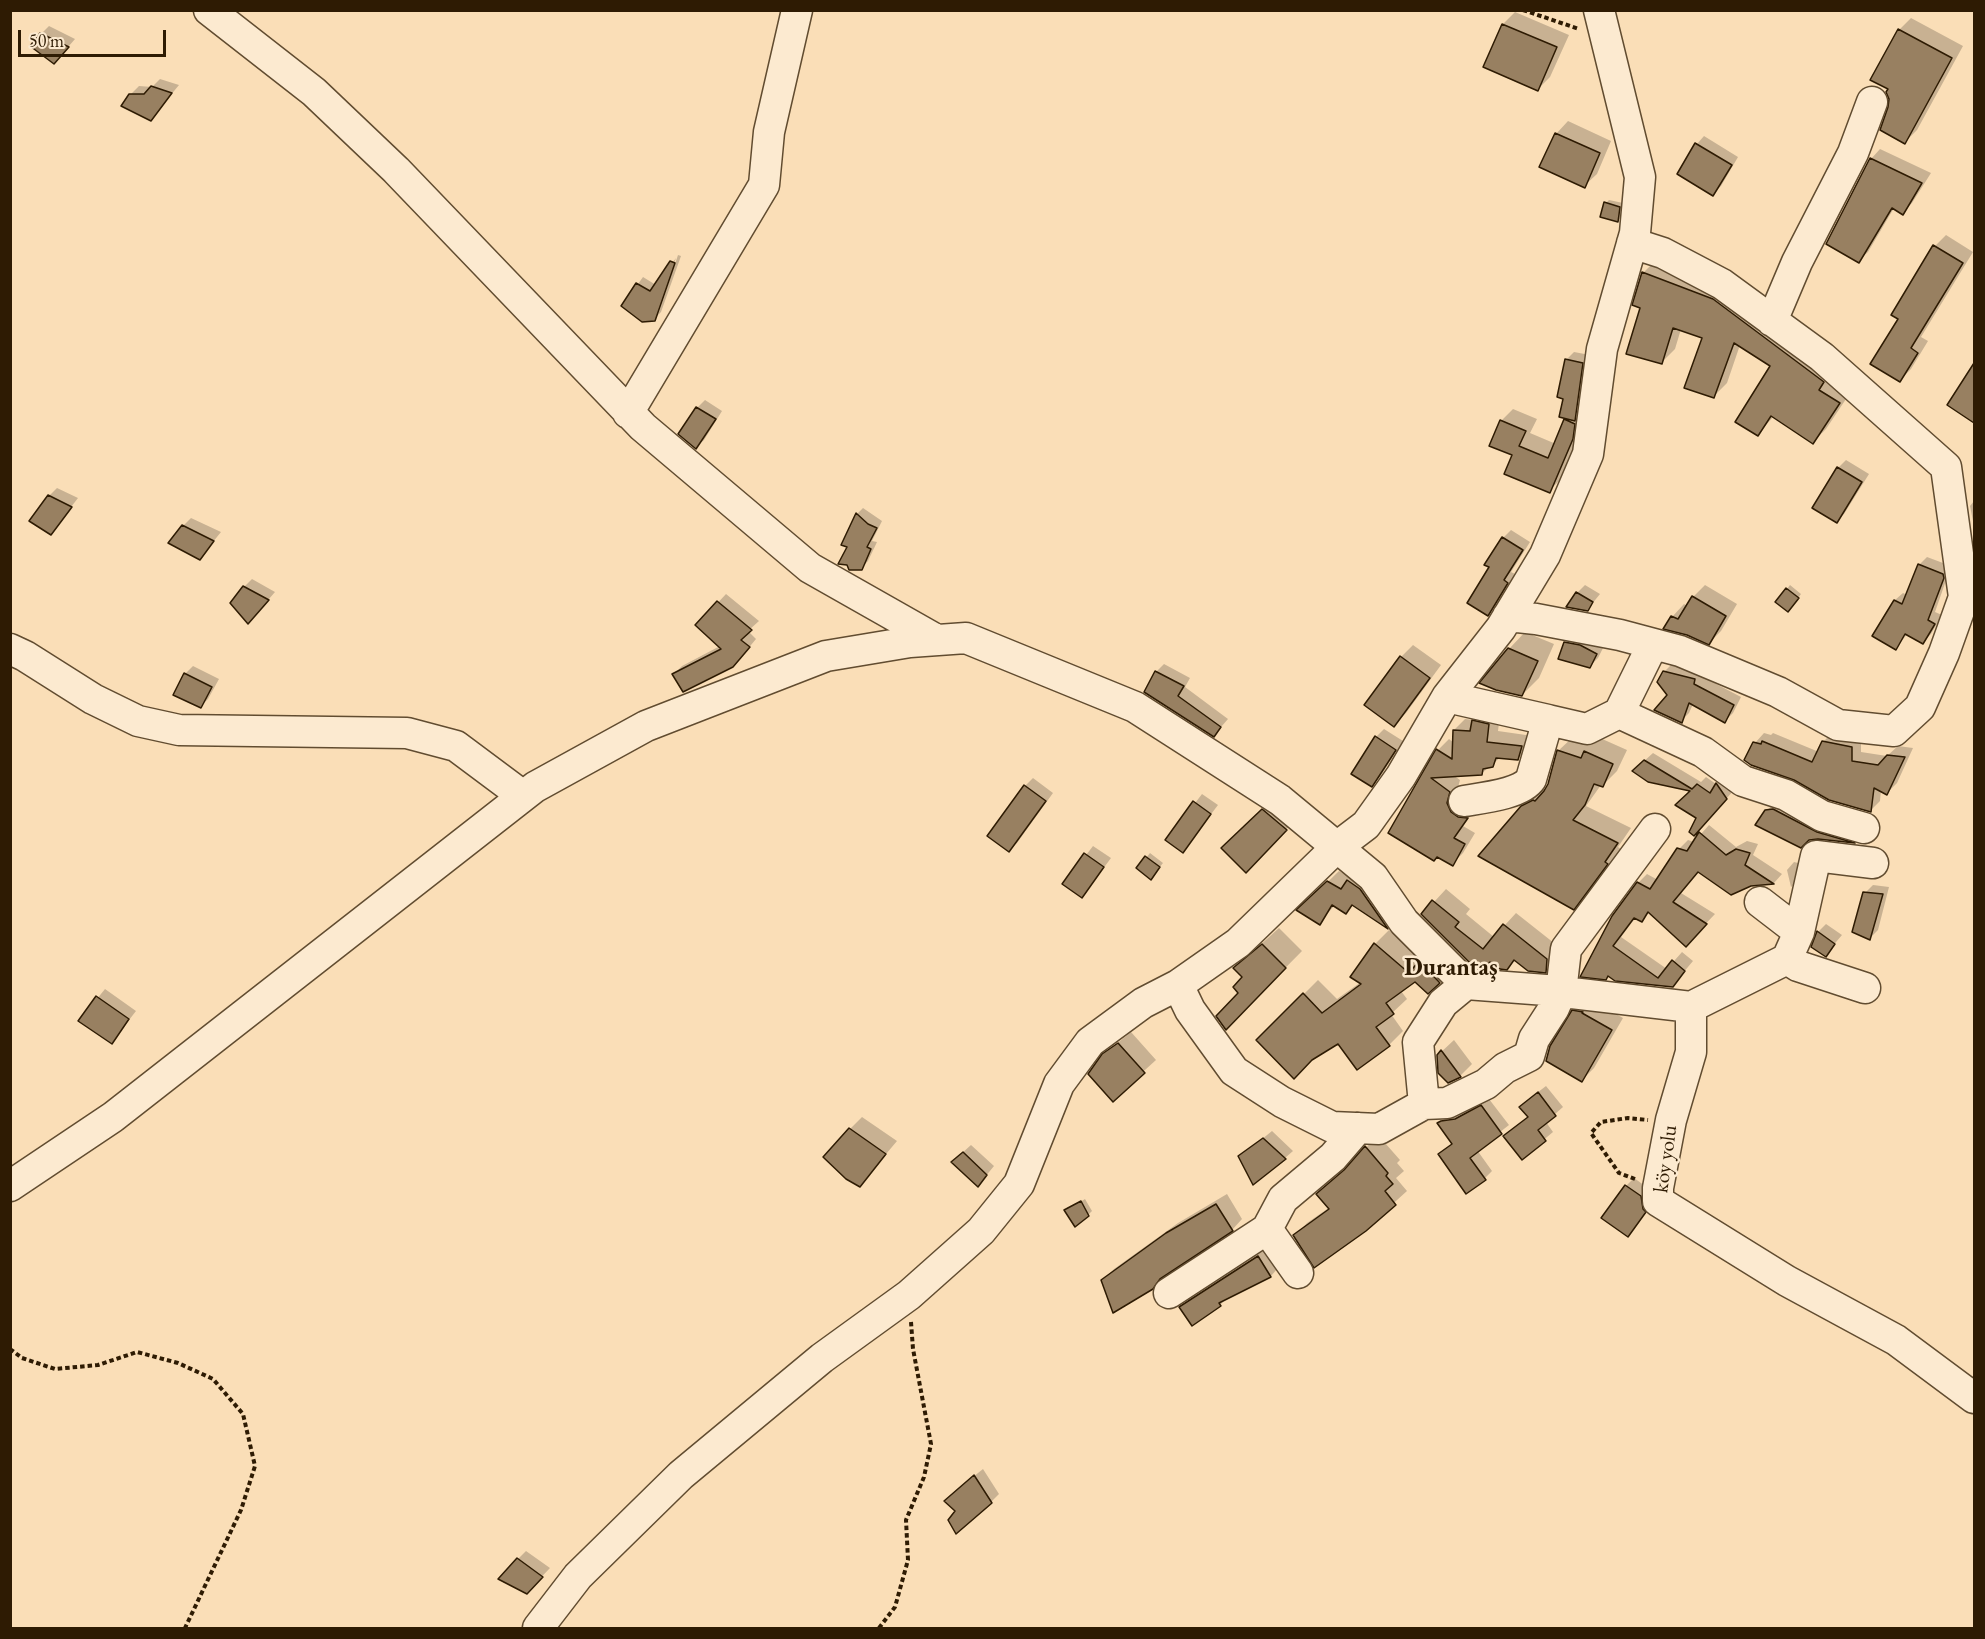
<!DOCTYPE html>
<html>
<head>
<meta charset="utf-8">
<style>
	body { margin:0 }
	#map { position:relative; width:1985px; height:1639px; overflow:hidden; background:#fadeb7; font-family:"EB Garamond",serif }
	canvas { display:block }
	.frame { position:absolute; inset:0; border:12px solid #2e1b03; pointer-events:none }
	.scale { position:absolute; left:18px; top:30px; width:148px; height:27px; box-sizing:border-box; border:3px solid #2e1b03; border-top:0; padding-left:8px; font-size:18px; line-height:21px; white-space:nowrap; color:#2e1b03; -webkit-text-stroke:4px #fcead0; paint-order:stroke }
</style>
</head>
<body>
<div id="map">
<canvas width="1985" height="1639"></canvas>
<div class="frame"></div>
<div class="scale">50 m</div>
</div>
<script>
const ctx = document.querySelector('canvas').getContext('2d');
ctx.lineJoin = 'round';
function paint(path, color) {
  ctx.fillStyle = color;
  ctx.fill(path, 'evenodd');
}
function strokePath(path, color, width, dash) {
  ctx.strokeStyle = color;
  ctx.lineWidth = width;
  ctx.lineCap = dash ? 'butt' : 'round';
  ctx.setLineDash(dash || []);
  ctx.stroke(path);
}
function write(font, color, halo, rows, align = 'center') {
  ctx.font = font + ' "EB Garamond",serif';
  ctx.lineWidth = 5;
  ctx.setLineDash([]);
  ctx.textBaseline = 'middle';
  ctx.strokeStyle = halo;
  ctx.fillStyle = color;
  for (const [text, x, y, turn = 0] of rows) {
    ctx.save();
    ctx.translate(x, y);
    ctx.rotate((+turn || 0) * Math.PI / 180);
    ctx.textAlign = isNaN(turn) ? turn : align;
    if (halo) ctx.strokeText(text, 0, 0);
    ctx.fillText(text, 0, 0);
    ctx.restore();
  }
}
paint(new Path2D(`
	M 1515,12 L 1569,35 L 1550,77 L 1538,89 L 1485,67 L 1503,24 Z
	M 1911,18 L 1963,46 L 1917,130 L 1905,142 L 1890,108 L 1899,30 Z
	M 49,26 L 75,39 L 62,54 L 41,34 Z
	M 160,79 L 179,85 L 151,119 L 130,95 L 139,86 L 152,87 Z
	M 1568,121 L 1611,141 L 1597,174 L 1584,186 L 1556,134 Z
	M 1704,136 L 1738,157 L 1721,186 L 1713,194 L 1697,144 Z
	M 1880,149 L 1931,173 L 1912,203 L 1902,213 L 1894,208 L 1868,252 L 1858,261 L 1871,159 Z
	M 1609,200 L 1623,203 L 1621,217 L 1618,221 L 1606,203 Z
	M 1946,235 L 1973,252 L 1921,337 L 1928,341 L 1911,369 L 1900,380 L 1900,319 L 1935,246 Z
	M 678,255 L 681,256 L 661,312 L 658,315 Z
	M 676,258 L 655,315 L 658,315 L 654,319 L 623,305 L 643,277 L 656,285 Z
	M 1656,260 L 1726,286 L 1852,390 L 1826,429 L 1813,442 L 1774,416 L 1758,434 L 1772,365 L 1740,345 L 1727,383 L 1714,396 L 1704,337 L 1681,329 L 1675,349 L 1662,362 L 1642,307 L 1643,273 Z
	M 1574,352 L 1590,355 L 1584,425 L 1561,479 L 1549,491 L 1514,455 L 1501,421 L 1513,409 L 1537,419 L 1530,433 L 1556,444 L 1568,418 L 1565,398 L 1566,360 Z
	M 1974,366 L 1974,421 L 1949,405 Z
	M 705,400 L 722,411 L 704,440 L 696,447 L 680,434 L 697,408 Z
	M 1846,460 L 1869,474 L 1844,514 L 1836,521 L 1838,468 Z
	M 57,488 L 78,498 L 51,533 L 49,496 Z
	M 1974,501 L 1974,526 L 1970,506 Z
	M 863,508 L 882,521 L 872,541 L 877,542 L 868,561 L 861,568 L 848,564 L 849,547 L 857,514 Z
	M 191,518 L 221,532 L 200,558 L 183,526 Z
	M 1511,530 L 1530,542 L 1511,572 L 1515,574 L 1496,606 L 1488,614 L 1491,567 L 1503,538 Z
	M 1927,557 L 1951,566 L 1935,612 L 1942,615 L 1931,634 L 1923,642 L 1908,633 L 1896,648 L 1895,600 L 1903,593 L 1907,595 L 1919,565 Z
	M 252,579 L 275,592 L 256,614 L 244,587 Z
	M 1585,585 L 1600,594 L 1587,610 L 1577,593 Z
	M 1705,585 L 1737,604 L 1721,631 L 1709,643 L 1672,617 L 1684,604 L 1687,606 L 1693,597 Z
	M 1790,585 L 1801,594 L 1792,607 L 1777,602 Z
	M 726,594 L 759,621 L 748,631 L 756,639 L 741,657 L 674,674 L 682,666 L 720,646 L 697,625 Z
	M 1525,632 L 1554,644 L 1539,678 L 1522,695 L 1509,649 Z
	M 1573,635 L 1604,646 L 1598,658 L 1590,666 L 1565,643 Z
	M 1413,645 L 1441,665 L 1406,713 L 1394,725 L 1401,657 Z
	M 1164,664 L 1190,678 L 1185,687 L 1228,719 L 1214,735 L 1146,692 L 1156,672 Z
	M 1672,664 L 1702,672 L 1701,676 L 1741,697 L 1733,713 L 1725,721 L 1693,704 L 1689,713 L 1681,721 L 1669,695 L 1664,672 Z
	M 193,666 L 219,679 L 208,699 L 200,707 L 185,674 Z
	M 1484,710 L 1500,714 L 1498,731 L 1533,736 L 1529,747 L 1518,759 L 1501,757 L 1481,774 L 1453,775 L 1460,780 L 1457,791 L 1477,807 L 1463,826 L 1475,833 L 1463,853 L 1452,864 L 1390,833 L 1438,750 L 1449,739 L 1454,743 L 1454,730 L 1465,719 L 1474,720 Z
	M 1384,729 L 1403,741 L 1380,777 L 1372,785 L 1376,737 Z
	M 1833,732 L 1861,738 L 1861,752 L 1887,756 L 1898,746 L 1913,748 L 1897,783 L 1887,793 L 1881,790 L 1880,801 L 1870,811 L 1755,743 L 1764,733 L 1771,735 L 1773,733 L 1819,752 L 1823,742 Z
	M 1573,737 L 1594,744 L 1600,738 L 1627,750 L 1617,771 L 1602,786 L 1601,785 L 1586,806 L 1631,828 L 1618,847 L 1621,849 L 1588,893 L 1573,908 L 1522,807 L 1537,792 L 1548,787 L 1558,751 Z
	M 1653,753 L 1701,782 L 1706,777 L 1716,784 L 1724,776 L 1734,790 L 1702,826 L 1693,790 L 1642,763 Z
	M 1033,778 L 1053,793 L 1017,843 L 1009,850 L 1025,786 Z
	M 1202,794 L 1218,805 L 1183,851 L 1167,840 Z
	M 1275,798 L 1298,817 L 1258,859 L 1223,848 Z
	M 1774,804 L 1860,836 L 1855,842 L 1818,837 L 1766,811 Z
	M 1709,825 L 1736,847 L 1747,841 L 1758,844 L 1753,855 L 1782,874 L 1774,883 L 1750,885 L 1699,870 L 1681,893 L 1715,914 L 1694,936 L 1650,912 L 1641,920 L 1636,917 L 1621,937 L 1667,969 L 1682,952 L 1693,961 L 1672,986 L 1609,975 L 1582,975 L 1638,883 L 1647,874 L 1658,880 L 1679,849 L 1688,840 L 1694,842 Z
	M 1093,846 L 1111,858 L 1082,897 L 1064,884 Z
	M 1150,853 L 1163,863 L 1154,874 L 1138,868 Z
	M 1794,862 L 1802,864 L 1798,881 L 1791,887 L 1787,870 Z
	M 1339,871 L 1351,878 L 1398,917 L 1388,927 L 1353,905 L 1346,912 L 1335,905 L 1319,923 L 1299,910 Z
	M 1873,885 L 1889,887 L 1878,930 L 1870,938 L 1865,893 Z
	M 1446,889 L 1470,909 L 1466,914 L 1494,937 L 1516,913 L 1559,947 L 1558,959 L 1545,971 L 1515,959 L 1506,968 L 1423,914 Z
	M 1826,924 L 1842,935 L 1825,955 L 1818,932 Z
	M 1279,928 L 1302,951 L 1226,1028 L 1240,993 L 1244,977 L 1235,968 Z
	M 1389,930 L 1423,959 L 1453,968 L 1428,992 L 1415,980 L 1401,991 L 1407,999 L 1391,1014 L 1403,1031 L 1389,1045 L 1258,1040 L 1318,980 L 1337,999 L 1361,982 L 1352,976 L 1375,944 Z
	M 105,989 L 136,1011 L 112,1042 L 80,1020 Z
	M 1585,999 L 1593,1001 L 1623,1018 L 1594,1068 L 1582,1080 L 1573,1011 Z
	M 1131,1032 L 1156,1060 L 1113,1099 L 1103,1055 Z
	M 1454,1040 L 1472,1064 L 1460,1076 L 1438,1055 Z
	M 1546,1086 L 1563,1107 L 1546,1122 L 1553,1132 L 1522,1158 L 1513,1128 L 1529,1116 L 1529,1099 Z
	M 1489,1099 L 1509,1125 L 1477,1150 L 1492,1171 L 1485,1178 L 1440,1154 L 1453,1143 L 1439,1124 L 1447,1116 Z
	M 862,1117 L 897,1141 L 860,1185 L 850,1129 Z
	M 1272,1131 L 1293,1151 L 1285,1158 L 1240,1157 Z
	M 1378,1135 L 1400,1160 L 1397,1163 L 1404,1171 L 1396,1178 L 1407,1191 L 1365,1229 L 1295,1236 L 1307,1223 L 1330,1207 L 1318,1194 L 1352,1163 Z
	M 971,1145 L 994,1166 L 985,1177 L 961,1154 Z
	M 1634,1178 L 1648,1188 L 1653,1204 L 1628,1235 L 1626,1186 Z
	M 1227,1194 L 1242,1219 L 1232,1230 L 1163,1277 L 1152,1288 L 1103,1280 L 1114,1269 L 1178,1223 Z
	M 1085,1199 L 1092,1211 L 1088,1215 L 1066,1211 Z
	M 1266,1249 L 1278,1268 L 1271,1276 L 1229,1296 L 1220,1305 L 1181,1307 L 1189,1299 Z
	M 983,1469 L 999,1494 L 991,1502 L 957,1511 L 953,1493 Z
	M 526,1551 L 550,1568 L 527,1592 L 518,1559 Z`), '#0003');
const building = new Path2D(`
	M 1502,24 L 1557,47 L 1538,91 L 1483,67 Z
	M 1898,29 L 1952,58 L 1905,144 L 1880,130 L 1888,107 L 1889,99 L 1886,92 L 1888,89 L 1870,80 Z
	M 40,33 L 69,47 L 54,64 L 30,46 Z
	M 151,86 L 172,93 L 151,121 L 121,106 L 129,94 L 144,94 Z
	M 1555,133 L 1600,153 L 1585,188 L 1539,167 Z
	M 1695,143 L 1732,165 L 1713,196 L 1677,174 Z
	M 1870,158 L 1922,183 L 1903,215 L 1892,208 L 1859,263 L 1826,244 Z
	M 1604,202 L 1620,207 L 1618,222 L 1600,217 Z
	M 1933,245 L 1963,263 L 1911,348 L 1918,353 L 1900,382 L 1870,364 L 1898,319 L 1891,315 Z
	M 670,261 L 675,263 L 655,321 L 642,322 L 621,306 L 636,283 L 650,291 Z
	M 1642,272 L 1713,299 L 1824,382 L 1819,390 L 1840,403 L 1813,444 L 1771,416 L 1758,436 L 1735,422 L 1770,366 L 1734,343 L 1714,398 L 1684,388 L 1702,338 L 1673,328 L 1662,364 L 1626,354 L 1640,308 L 1632,305 Z
	M 1565,359 L 1583,363 L 1575,421 L 1559,417 L 1563,399 L 1557,397 Z
	M 1974,363 L 1974,423 L 1947,405 Z
	M 696,407 L 716,419 L 696,449 L 678,434 Z
	M 1564,419 L 1575,424 L 1573,439 L 1550,493 L 1504,474 L 1512,455 L 1489,446 L 1500,420 L 1526,431 L 1519,446 L 1548,458 Z
	M 1837,467 L 1862,482 L 1837,523 L 1812,508 Z
	M 48,495 L 72,507 L 51,535 L 29,521 Z
	M 856,513 L 868,524 L 877,528 L 867,547 L 871,549 L 862,570 L 849,570 L 847,565 L 838,564 L 847,547 L 841,545 Z
	M 182,525 L 214,541 L 200,560 L 168,543 Z
	M 1502,537 L 1523,550 L 1504,580 L 1508,583 L 1488,616 L 1467,603 L 1489,567 L 1484,565 Z
	M 1918,564 L 1943,574 L 1944,578 L 1928,620 L 1935,624 L 1923,644 L 1905,634 L 1896,650 L 1872,636 L 1894,600 L 1902,604 Z
	M 243,586 L 269,600 L 248,624 L 230,603 Z
	M 1786,588 L 1799,598 L 1788,612 L 1775,602 Z
	M 1576,592 L 1593,602 L 1588,611 L 1566,607 Z
	M 1692,596 L 1726,616 L 1709,645 L 1687,635 L 1663,629 L 1671,616 L 1678,619 Z
	M 717,601 L 752,630 L 741,640 L 750,647 L 733,667 L 683,692 L 672,674 L 721,649 L 695,625 Z
	M 1564,642 L 1580,645 L 1597,654 L 1590,668 L 1558,659 Z
	M 1508,648 L 1538,661 L 1522,696 L 1496,690 L 1479,683 Z
	M 1400,656 L 1430,678 L 1394,727 L 1364,705 Z
	M 1155,671 L 1184,686 L 1178,696 L 1221,727 L 1214,737 L 1144,692 Z
	M 1663,671 L 1695,679 L 1694,684 L 1734,705 L 1725,723 L 1689,703 L 1682,723 L 1654,710 L 1667,695 L 1657,682 Z
	M 184,673 L 212,687 L 201,708 L 173,695 Z
	M 1472,720 L 1489,724 L 1487,742 L 1522,746 L 1518,760 L 1496,758 L 1493,767 L 1483,769 L 1482,775 L 1431,778 L 1450,792 L 1447,803 L 1451,812 L 1458,817 L 1468,818 L 1454,838 L 1465,844 L 1453,866 L 1437,857 L 1434,861 L 1388,833 L 1436,749 L 1452,759 L 1453,730 L 1470,731 Z
	M 1375,736 L 1396,750 L 1372,787 L 1351,774 Z
	M 1762,741 L 1812,762 L 1822,741 L 1852,747 L 1852,761 L 1878,765 L 1887,755 L 1905,757 L 1887,795 L 1874,788 L 1871,812 L 1829,800 L 1794,780 L 1751,765 L 1744,760 L 1753,742 L 1761,744 Z
	M 1557,750 L 1581,758 L 1584,751 L 1613,764 L 1603,787 L 1594,784 L 1585,805 L 1573,820 L 1618,843 L 1605,862 L 1608,864 L 1574,910 L 1478,856 L 1521,806 L 1533,800 L 1535,801 L 1544,791 L 1548,784 Z
	M 1644,760 L 1692,789 L 1697,784 L 1710,793 L 1716,783 L 1727,799 L 1694,836 L 1689,832 L 1696,818 L 1675,805 L 1690,791 L 1648,782 L 1632,771 Z
	M 1024,785 L 1046,801 L 1009,852 L 987,836 Z
	M 1193,801 L 1211,814 L 1183,853 L 1165,840 Z
	M 1262,809 L 1287,830 L 1246,873 L 1221,848 Z
	M 1773,809 L 1817,832 L 1855,843 L 1818,839 L 1809,840 L 1801,848 L 1755,825 L 1765,810 Z
	M 1699,832 L 1726,855 L 1736,849 L 1750,853 L 1745,865 L 1774,884 L 1751,886 L 1731,895 L 1698,872 L 1673,902 L 1707,924 L 1686,947 L 1648,912 L 1642,922 L 1634,918 L 1613,946 L 1658,978 L 1672,960 L 1685,971 L 1673,987 L 1615,981 L 1608,976 L 1606,980 L 1580,977 L 1612,916 L 1637,882 L 1650,889 L 1677,848 L 1687,851 Z
	M 1084,853 L 1104,867 L 1082,898 L 1062,884 Z
	M 1145,856 L 1160,867 L 1151,880 L 1136,868 Z
	M 1347,880 L 1360,889 L 1388,929 L 1352,905 L 1346,914 L 1332,905 L 1320,925 L 1296,910 L 1327,881 L 1341,889 Z
	M 1863,892 L 1883,894 L 1870,940 L 1852,932 Z
	M 1432,900 L 1459,922 L 1455,927 L 1483,949 L 1503,924 L 1547,959 L 1546,973 L 1528,971 L 1514,960 L 1507,970 L 1500,969 L 1490,962 L 1485,968 L 1474,967 L 1421,914 Z
	M 1817,931 L 1835,944 L 1826,957 L 1811,947 Z
	M 1374,943 L 1409,973 L 1419,961 L 1440,983 L 1428,994 L 1415,982 L 1386,1003 L 1394,1014 L 1376,1027 L 1390,1046 L 1357,1070 L 1338,1044 L 1312,1060 L 1294,1079 L 1256,1040 L 1303,993 L 1322,1013 L 1361,984 L 1350,977 Z
	M 1262,944 L 1286,968 L 1226,1030 L 1216,1016 L 1238,993 L 1233,987 L 1242,977 L 1233,968 Z
	M 96,996 L 129,1019 L 112,1044 L 78,1021 Z
	M 1572,1010 L 1583,1012 L 1582,1013 L 1612,1030 L 1582,1082 L 1546,1061 L 1550,1046 Z
	M 1118,1043 L 1145,1073 L 1113,1102 L 1088,1074 L 1102,1054 Z
	M 1441,1050 L 1461,1077 L 1448,1083 L 1438,1073 L 1437,1055 Z
	M 1538,1092 L 1556,1116 L 1538,1130 L 1546,1141 L 1522,1160 L 1503,1136 L 1528,1117 L 1519,1107 Z
	M 1481,1105 L 1502,1134 L 1470,1158 L 1486,1180 L 1466,1194 L 1438,1154 L 1452,1144 L 1437,1123 L 1441,1121 L 1455,1119 Z
	M 849,1128 L 886,1154 L 860,1187 L 846,1179 L 823,1157 Z
	M 1263,1138 L 1286,1159 L 1253,1185 L 1238,1156 Z
	M 1365,1146 L 1388,1173 L 1386,1176 L 1393,1184 L 1385,1191 L 1396,1205 L 1366,1231 L 1314,1268 L 1293,1235 L 1329,1209 L 1316,1194 L 1344,1170 Z
	M 963,1152 L 987,1175 L 978,1187 L 951,1162 Z
	M 1625,1185 L 1641,1196 L 1643,1209 L 1646,1212 L 1628,1237 L 1601,1218 Z
	M 1081,1201 L 1089,1216 L 1075,1227 L 1064,1210 Z
	M 1216,1204 L 1233,1231 L 1160,1279 L 1153,1289 L 1113,1313 L 1101,1280 L 1166,1233 Z
	M 1258,1256 L 1271,1277 L 1219,1303 L 1221,1306 L 1192,1326 L 1179,1307 Z
	M 974,1475 L 992,1503 L 956,1534 L 948,1520 L 955,1511 L 944,1501 Z
	M 517,1558 L 543,1577 L 527,1594 L 498,1579 Z`);
paint(building, '#988061');
strokePath(building, '#2e1b03', 1.5);
const minor = new Path2D(`
	M 209,10 L 314,92 L 396,170 L 643,427 L 810,568 L 937,640
	M 1772,321 L 1797,262 L 1853,153 L 1872,102
	M 628,413 L 764,185 L 769,132 L 797,10
	M 1508,616 L 1536,619 L 1620,635 L 1680,651 L 1778,692 L 1838,725 L 1894,731 L 1920,707 L 1944,653 L 1964,597 L 1946,467 L 1822,357 L 1722,284 L 1663,253 L 1632,243
	M 1653,644 L 1619,713 L 1703,752 L 1743,781 L 1786,795 L 1822,816 L 1864,828
	M 10,649 L 25,656 L 93,699 L 138,721 L 179,730 L 407,733 L 456,746 L 523,796
	M 1447,697 L 1548,720
	M 1464,801 C 1482,798 1521,794 1531,779 L 1548,720 L 1587,729 L 1619,713
	M 1760,902 L 1799,932
	M 1787,959 L 1799,932 L 1816,856 L 1873,863
	M 1466,984 L 1443,1003 L 1418,1042 L 1424,1104 L 1379,1129 L 1332,1127 L 1282,1102 L 1234,1071 L 1190,1010 L 1178,985 L 1238,943 L 1337,847 L 1366,825 L 1401,776 L 1447,697 L 1501,628 L 1545,555 L 1588,454 L 1602,349 L 1635,233 L 1640,177 L 1599,10
	M 1691,1007 L 1787,959 L 1798,966 L 1865,988
	M 1424,1104 L 1447,1103 L 1486,1084 L 1505,1068 L 1529,1056 L 1534,1039 L 1554,1008 L 1561,992 L 1566,949 L 1655,829
	M 10,1186 L 113,1117 L 535,787 L 646,726 L 826,656 L 910,642 L 966,638 L 1135,707 L 1280,800 L 1373,877 L 1404,922 L 1466,984 L 1546,990 L 1691,1007 L 1691,1052 L 1671,1120 L 1658,1188 L 1658,1201 L 1787,1281 L 1896,1340 L 1974,1398
	M 1267,1229 L 1298,1273
	M 1169,1293 L 1267,1229 L 1283,1199 L 1333,1157 L 1358,1128
	M 538,1628 L 578,1576 L 681,1475 L 822,1358 L 909,1295 L 981,1231 L 1019,1184 L 1059,1084 L 1090,1042 L 1143,1003 L 1178,985`);
strokePath(minor, '#614c30', 33);
strokePath(new Path2D(`
	M 1523,10 L 1579,29
	M 1635,1179 L 1619,1173 L 1591,1133 L 1601,1122 L 1628,1118 L 1648,1120
	M 10,1349 L 22,1358 L 55,1369 L 98,1365 L 137,1352 L 178,1363 L 213,1379 L 243,1414 L 255,1466 L 241,1510 L 185,1628
	M 879,1628 L 895,1607 L 908,1560 L 906,1520 L 924,1477 L 931,1444 L 913,1349 L 911,1322`), '#2e1b03', 4, [4.5, 3]);
strokePath(minor, '#fcead0', 30);
write('21px', '#2e1b03', '#fcead0', [
	["köy yolu",1666,1159,-82]
]);
write('bold 24px', '#2e1b03', '#fcead0', [
	["Durantaş",1451,968]
]);
</script>
</body>
</html>
